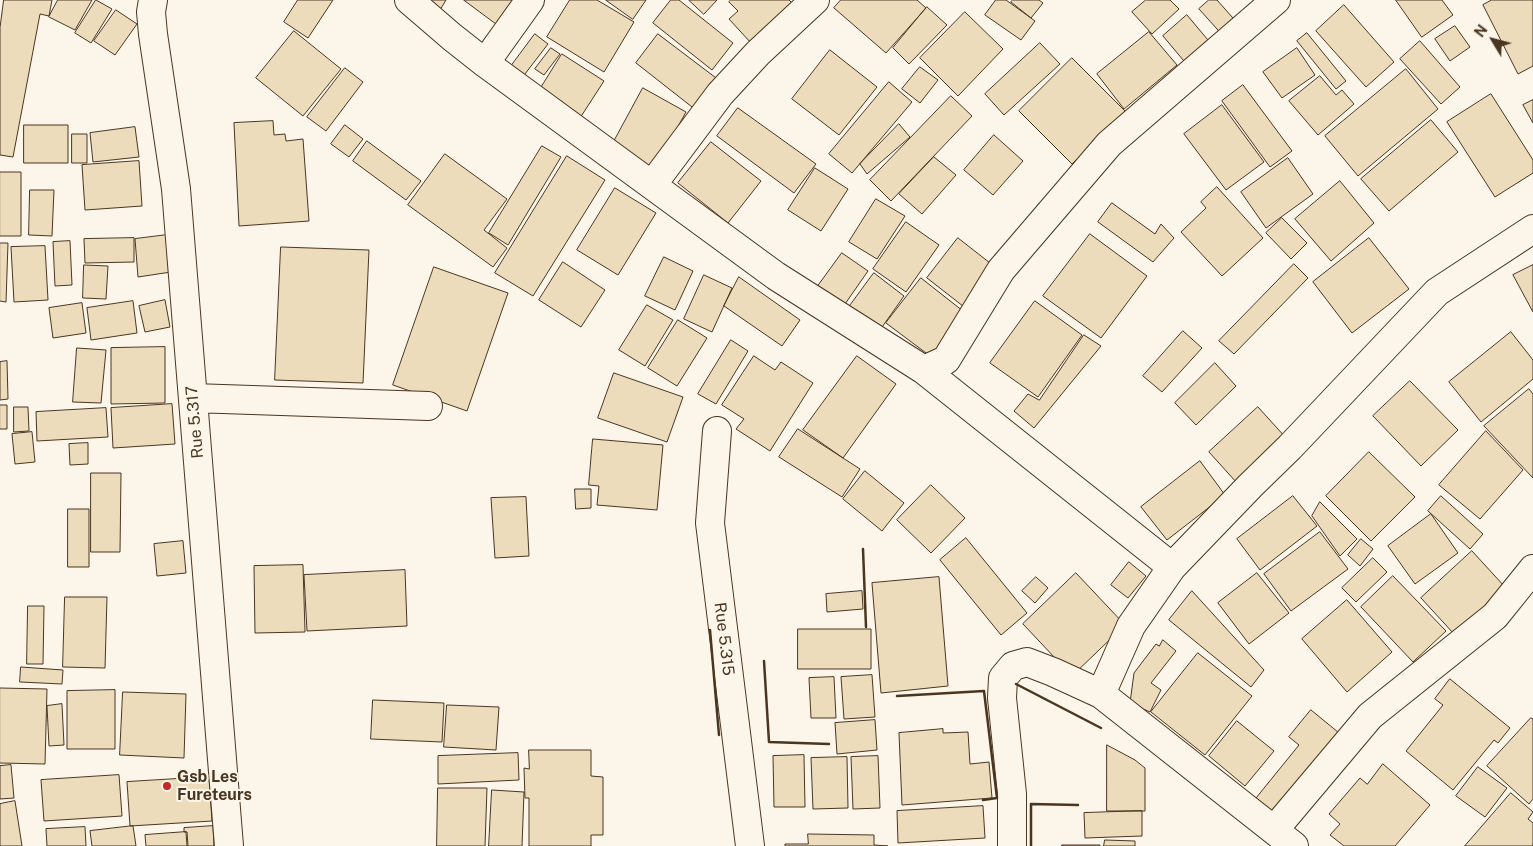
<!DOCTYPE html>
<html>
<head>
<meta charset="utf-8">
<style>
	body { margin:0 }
	#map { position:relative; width:1533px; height:846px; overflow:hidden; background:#fbf6e9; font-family:"Public Sans",sans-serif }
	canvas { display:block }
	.north { position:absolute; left:1468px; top:15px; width:50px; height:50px; -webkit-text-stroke:4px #fbf6e9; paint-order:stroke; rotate:307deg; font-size:14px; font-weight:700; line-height:20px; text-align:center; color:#4a3520 }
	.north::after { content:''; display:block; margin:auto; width:18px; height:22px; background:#4a3520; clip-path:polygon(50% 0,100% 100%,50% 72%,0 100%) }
</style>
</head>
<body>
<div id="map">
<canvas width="1533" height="846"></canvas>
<div class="north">N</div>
</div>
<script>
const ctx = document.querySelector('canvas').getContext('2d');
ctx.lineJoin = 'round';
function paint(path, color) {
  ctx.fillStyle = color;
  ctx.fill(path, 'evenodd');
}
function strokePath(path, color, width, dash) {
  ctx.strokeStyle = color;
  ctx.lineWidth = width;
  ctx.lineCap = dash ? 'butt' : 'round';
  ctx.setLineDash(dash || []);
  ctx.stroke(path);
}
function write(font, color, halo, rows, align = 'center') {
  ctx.font = font + ' "Public Sans",sans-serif';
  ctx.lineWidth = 4;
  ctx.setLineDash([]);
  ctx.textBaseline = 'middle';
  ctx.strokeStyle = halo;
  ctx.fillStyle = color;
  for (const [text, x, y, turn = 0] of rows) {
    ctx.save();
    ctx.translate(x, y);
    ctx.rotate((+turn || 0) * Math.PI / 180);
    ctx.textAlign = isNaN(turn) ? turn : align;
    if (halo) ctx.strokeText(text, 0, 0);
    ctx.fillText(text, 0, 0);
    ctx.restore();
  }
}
const building = new Path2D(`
	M 4,0 L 52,0 L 49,16 L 40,14 L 13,157 L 0,155 L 0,28 Z
	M 58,0 L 92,0 L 75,30 L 49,17 Z
	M 96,0 L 112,9 L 91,43 L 75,33 Z
	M 298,0 L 333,0 L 308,38 L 284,22 Z
	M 426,0 L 446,0 L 440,10 Z
	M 464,0 L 523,0 L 502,28 Z
	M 570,0 L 597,0 L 634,22 L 604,72 L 547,37 Z
	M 606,0 L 646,0 L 633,19 Z
	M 671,0 L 679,0 L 733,43 L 712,70 L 653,23 Z
	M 689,0 L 717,0 L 704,14 Z
	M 731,0 L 789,0 L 793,4 L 751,43 L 729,19 L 738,11 L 729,2 Z
	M 841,0 L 917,0 L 926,8 L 886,53 L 834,8 Z
	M 996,0 L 1006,0 L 1035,21 L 1021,40 L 985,15 Z
	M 1013,0 L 1039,0 L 1043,3 L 1031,18 L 1011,2 Z
	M 1146,0 L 1170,0 L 1179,9 L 1152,34 L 1132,12 Z
	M 1209,0 L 1217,0 L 1240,26 L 1226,39 L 1199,9 Z
	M 1396,0 L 1442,0 L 1453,15 L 1422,37 Z
	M 1492,0 L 1533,0 L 1533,66 L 1518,74 L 1483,5 Z
	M 1344,5 L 1394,62 L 1366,87 L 1316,31 Z
	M 927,7 L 947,25 L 909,64 L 893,48 Z
	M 116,10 L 137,24 L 115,55 L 94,41 Z
	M 965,12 L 1003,49 L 958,96 L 920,58 Z
	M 1187,15 L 1213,46 L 1189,67 L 1163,36 Z
	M 1455,26 L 1470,47 L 1450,61 L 1435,39 Z
	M 294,31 L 341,69 L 303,116 L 256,78 Z
	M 1149,32 L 1177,65 L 1124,109 L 1097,74 Z
	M 1307,33 L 1346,81 L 1336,89 L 1297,41 Z
	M 535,34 L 548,44 L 518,83 L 506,73 Z
	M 658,34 L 724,84 L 701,114 L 636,63 Z
	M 1420,41 L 1460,87 L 1441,104 L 1400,59 Z
	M 1040,43 L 1060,64 L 1004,115 L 985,94 Z
	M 551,48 L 560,54 L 544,75 L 535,69 Z
	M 1297,48 L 1315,75 L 1282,98 L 1263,72 Z
	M 830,50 L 877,87 L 839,135 L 792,99 Z
	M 562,54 L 604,81 L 580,118 L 539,91 Z
	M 1072,58 L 1125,111 L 1072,164 L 1019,111 Z
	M 920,67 L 938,80 L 920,103 L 902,89 Z
	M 345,68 L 363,82 L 326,131 L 307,117 Z
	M 1406,69 L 1438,109 L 1358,176 L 1325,136 Z
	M 1320,76 L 1336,95 L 1342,90 L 1354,104 L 1318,135 L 1289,101 Z
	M 889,82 L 912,102 L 852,173 L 829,154 Z
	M 1243,85 L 1292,151 L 1270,167 L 1222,101 Z
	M 643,88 L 686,112 L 654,170 L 611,147 Z
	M 1491,94 L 1533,160 L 1533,173 L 1495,197 L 1447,122 Z
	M 951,96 L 972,116 L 891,201 L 870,180 Z
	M 1533,100 L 1533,123 L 1523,105 Z
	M 1222,105 L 1264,162 L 1226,190 L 1184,134 Z
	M 738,108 L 816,164 L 794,193 L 717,136 Z
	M 1431,120 L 1458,152 L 1389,211 L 1361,179 Z
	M 273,121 L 274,135 L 285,134 L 286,141 L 303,139 L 309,221 L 239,226 L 234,123 Z
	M 899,124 L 910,137 L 867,174 L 860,164 Z
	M 24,125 L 68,125 L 68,163 L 24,163 Z
	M 345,125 L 363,139 L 349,157 L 331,144 Z
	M 135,127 L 139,157 L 93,162 L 90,133 Z
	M 72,134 L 87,134 L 87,163 L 72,163 Z
	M 994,135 L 1023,161 L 993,195 L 964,170 Z
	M 367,141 L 421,181 L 406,200 L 353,161 Z
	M 711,142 L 761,181 L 728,223 L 678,183 Z
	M 542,146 L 561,157 L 508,245 L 489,233 Z
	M 445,154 L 507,199 L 484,230 L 507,248 L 493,267 L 408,205 Z
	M 567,156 L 605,180 L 533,296 L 495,273 Z
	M 934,157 L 956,175 L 922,214 L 899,194 Z
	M 1288,158 L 1313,194 L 1266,228 L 1241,192 Z
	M 139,161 L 142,206 L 85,210 L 82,165 Z
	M 815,168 L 848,189 L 821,231 L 788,210 Z
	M 0,172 L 21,172 L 21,236 L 0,236 Z
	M 1340,181 L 1374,223 L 1331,261 L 1295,219 Z
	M 1217,187 L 1263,238 L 1222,276 L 1181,232 L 1206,208 L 1201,202 Z
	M 615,188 L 656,213 L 618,275 L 577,250 Z
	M 30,190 L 54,190 L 52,236 L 29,235 Z
	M 876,199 L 905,216 L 877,259 L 849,242 Z
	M 1112,203 L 1155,234 L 1161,224 L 1174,238 L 1153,262 L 1098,222 Z
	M 1282,218 L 1307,243 L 1291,259 L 1266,233 Z
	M 906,222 L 939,245 L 906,292 L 873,269 Z
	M 1090,234 L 1147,276 L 1101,338 L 1043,296 Z
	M 167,235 L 171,272 L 138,277 L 135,239 Z
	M 134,238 L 134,262 L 85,263 L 84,239 Z
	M 958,238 L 999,270 L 968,310 L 927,278 Z
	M 1369,238 L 1409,289 L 1352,333 L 1313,282 Z
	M 70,241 L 72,285 L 55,286 L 53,242 Z
	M 0,243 L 8,243 L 6,302 L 0,301 Z
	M 45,246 L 48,300 L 14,302 L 11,247 Z
	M 281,247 L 369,250 L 363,383 L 275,380 Z
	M 842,253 L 868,271 L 845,304 L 818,286 Z
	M 664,257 L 693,271 L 675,310 L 645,296 Z
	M 563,262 L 605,290 L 581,327 L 539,300 Z
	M 1294,264 L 1308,278 L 1234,354 L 1219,341 Z
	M 84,265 L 108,266 L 106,299 L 83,298 Z
	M 1533,265 L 1533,312 L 1513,275 Z
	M 434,267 L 508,293 L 467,411 L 393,385 Z
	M 874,273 L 904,296 L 880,330 L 849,307 Z
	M 704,275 L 732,288 L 712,332 L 684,319 Z
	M 739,277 L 800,320 L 782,346 L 724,306 Z
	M 921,278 L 968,315 L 934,359 L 886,323 Z
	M 165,300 L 170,327 L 145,332 L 139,306 Z
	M 133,301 L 137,333 L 91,340 L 87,308 Z
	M 1035,301 L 1082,335 L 1038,397 L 990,363 Z
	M 82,303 L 86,333 L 53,338 L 49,308 Z
	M 647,305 L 673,320 L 645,366 L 619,350 Z
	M 678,320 L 707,338 L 677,386 L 648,368 Z
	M 1183,331 L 1202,348 L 1162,392 L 1143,376 Z
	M 1511,332 L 1533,360 L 1533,379 L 1481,422 L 1449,382 Z
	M 1084,335 L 1101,346 L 1034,428 L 1014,411 L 1028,394 L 1039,400 Z
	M 731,340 L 748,351 L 716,404 L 698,394 Z
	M 165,347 L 165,403 L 111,404 L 111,348 Z
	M 77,348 L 106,350 L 101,403 L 73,402 Z
	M 754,356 L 775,370 L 781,362 L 813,383 L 770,451 L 736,429 L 744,419 L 722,405 Z
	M 857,356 L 896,384 L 843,458 L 803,430 Z
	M 7,361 L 8,399 L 0,400 L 0,362 Z
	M 1215,363 L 1236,386 L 1196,425 L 1175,403 Z
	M 614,373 L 683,397 L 667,442 L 598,418 Z
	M 1410,381 L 1458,430 L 1421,466 L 1373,416 Z
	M 1529,389 L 1533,394 L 1533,478 L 1484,426 Z
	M 172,404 L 175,444 L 113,448 L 111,408 Z
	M 0,405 L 7,405 L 7,429 L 0,429 Z
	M 14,407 L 28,407 L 29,431 L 14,432 Z
	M 1258,407 L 1287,439 L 1237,483 L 1209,452 Z
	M 106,408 L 108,437 L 37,441 L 36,412 Z
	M 798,429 L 860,469 L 842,497 L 779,457 Z
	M 1486,431 L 1523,470 L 1480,519 L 1439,485 Z
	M 32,432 L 35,462 L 15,464 L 12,434 Z
	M 593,439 L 663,445 L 657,510 L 597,505 L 599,486 L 589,485 Z
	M 88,443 L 88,464 L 70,465 L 69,444 Z
	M 1369,452 L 1415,497 L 1371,541 L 1326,496 Z
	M 1200,461 L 1225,495 L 1167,540 L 1141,507 Z
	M 865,471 L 904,503 L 882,531 L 843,499 Z
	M 91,473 L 121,473 L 120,552 L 91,552 Z
	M 931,485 L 965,518 L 931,553 L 897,520 Z
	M 575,489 L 591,489 L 591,508 L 576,509 Z
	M 1293,496 L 1317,526 L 1260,570 L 1237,539 Z
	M 1441,496 L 1483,534 L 1470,549 L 1428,511 Z
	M 526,497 L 529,556 L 495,558 L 491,498 Z
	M 1320,502 L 1357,539 L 1340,556 L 1312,516 Z
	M 68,509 L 89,509 L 89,567 L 68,567 Z
	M 1431,514 L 1458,553 L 1415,584 L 1388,546 Z
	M 1320,532 L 1348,569 L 1291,611 L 1264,574 Z
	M 966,538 L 1027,613 L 1001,635 L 940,560 Z
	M 1361,539 L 1373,549 L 1360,566 L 1348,555 Z
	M 183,541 L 186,573 L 157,576 L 154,544 Z
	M 1472,551 L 1505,587 L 1454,634 L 1421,598 Z
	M 1373,558 L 1387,572 L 1356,602 L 1342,588 Z
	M 1129,562 L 1146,576 L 1128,598 L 1111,585 Z
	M 303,565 L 305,632 L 255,633 L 254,566 Z
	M 405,570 L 407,626 L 307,631 L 304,575 Z
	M 1076,573 L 1125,625 L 1072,676 L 1023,624 Z
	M 1257,573 L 1289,613 L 1249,644 L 1218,603 Z
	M 1393,576 L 1446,631 L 1413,662 L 1361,607 Z
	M 939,577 L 948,686 L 881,693 L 872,583 Z
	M 1036,577 L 1048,588 L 1035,603 L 1022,591 Z
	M 862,591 L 863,609 L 827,612 L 826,594 Z
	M 1192,591 L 1264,670 L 1251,687 L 1169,620 Z
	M 65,597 L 107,597 L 105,668 L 63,667 Z
	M 1347,600 L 1392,652 L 1347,692 L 1302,639 Z
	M 28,606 L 44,606 L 43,664 L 27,664 Z
	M 798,629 L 871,629 L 871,669 L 798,669 Z
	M 1163,640 L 1176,651 L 1151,683 L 1161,690 L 1150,712 L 1130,703 L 1134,673 L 1156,644 L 1159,646 Z
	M 1198,653 L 1252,696 L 1205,755 L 1151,712 Z
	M 21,667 L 63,670 L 62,684 L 20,682 Z
	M 872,675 L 875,717 L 844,719 L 841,677 Z
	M 834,677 L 836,718 L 811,718 L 809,678 Z
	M 1450,679 L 1510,728 L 1498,743 L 1494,740 L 1453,790 L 1406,751 L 1443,705 L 1435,699 Z
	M 0,688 L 47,689 L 45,764 L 0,763 Z
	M 115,690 L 115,749 L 67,749 L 67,691 Z
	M 123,692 L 186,694 L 184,758 L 120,755 Z
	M 373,700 L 444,703 L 442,742 L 371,739 Z
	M 62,704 L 64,745 L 49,746 L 47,706 Z
	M 447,705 L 499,707 L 496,750 L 444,747 Z
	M 1311,710 L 1344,737 L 1279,816 L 1256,798 L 1299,745 L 1289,737 Z
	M 1531,718 L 1533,719 L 1533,799 L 1529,804 L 1487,766 Z
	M 875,720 L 877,750 L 837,754 L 835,723 Z
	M 1237,721 L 1274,751 L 1245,786 L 1209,756 Z
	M 943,729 L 943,733 L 968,732 L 970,764 L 989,762 L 992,798 L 902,805 L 899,733 Z
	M 1107,745 L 1135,760 L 1145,768 L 1145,811 L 1107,811 Z
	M 529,750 L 591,750 L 591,776 L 603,777 L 603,835 L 591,835 L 591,846 L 529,846 L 529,798 L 525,798 L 524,768 L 529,769 Z
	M 518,753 L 519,780 L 438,784 L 438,756 Z
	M 804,755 L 805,807 L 774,807 L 773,756 Z
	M 878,756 L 880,808 L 853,809 L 851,757 Z
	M 847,757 L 848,808 L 813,809 L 811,758 Z
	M 1383,764 L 1430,805 L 1395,846 L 1344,846 L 1330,835 L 1340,824 L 1329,814 L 1360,778 L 1367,784 Z
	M 11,765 L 14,798 L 0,799 L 0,766 Z
	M 1478,767 L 1507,788 L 1485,817 L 1456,796 Z
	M 119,775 L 122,816 L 44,821 L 41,780 Z
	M 209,777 L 212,821 L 130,826 L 127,782 Z
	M 438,788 L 487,788 L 485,846 L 437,846 Z
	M 492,790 L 524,792 L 522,846 L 489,846 Z
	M 1511,793 L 1533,812 L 1528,819 L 1533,823 L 1533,844 L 1532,846 L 1465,846 Z
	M 15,801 L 22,846 L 0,846 L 0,804 Z
	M 983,806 L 985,838 L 898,843 L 897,811 Z
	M 1142,811 L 1142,836 L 1085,838 L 1084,813 Z
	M 133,826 L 136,846 L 92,846 L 90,831 Z
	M 213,826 L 214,846 L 188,846 L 187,832 L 184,832 L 184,828 Z
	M 85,827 L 86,846 L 47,846 L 46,829 Z
	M 186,832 L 187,846 L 146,846 L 145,835 Z
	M 808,834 L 874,835 L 874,845 L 888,846 L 785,846 L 785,844 L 808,844 Z
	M 1105,840 L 1135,841 L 1135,846 L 1104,846 Z
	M 1062,845 L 1100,845 L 1100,846 L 1062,846 Z`);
paint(building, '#ecdcbc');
strokePath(building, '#4a3520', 1);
const minor = new Path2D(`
	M 153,0 L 151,12 L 153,34 L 176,189 L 229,846
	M 409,0 L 452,37 L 485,63 L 776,276 L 924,370 L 1172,567
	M 485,63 L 530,0
	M 652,185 L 720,94 L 758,53 L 815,0
	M 924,370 L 946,360 L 1001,270 L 1109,144 L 1276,0
	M 193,398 L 428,406
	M 717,431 L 710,523 L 750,846
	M 1101,694 L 1131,626 L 1172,567 L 1250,486 L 1290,447 L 1437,292 L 1533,229
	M 1274,830 L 1370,716 L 1495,616 L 1533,569
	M 1012,846 L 1012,794 L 1002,698 L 1003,678 L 1013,666 L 1027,662 L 1053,672 L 1101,694 L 1294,846`);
strokePath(minor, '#4a3520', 30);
strokePath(minor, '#fbf6e9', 28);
strokePath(new Path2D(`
	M 863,549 L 866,627
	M 710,630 L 719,735
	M 764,661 L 769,742 L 829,744
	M 1016,684 L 1101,728
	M 897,696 L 984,691 L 997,798 L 983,800
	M 1031,846 L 1031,804 L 1078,805`), '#4a3520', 2.5);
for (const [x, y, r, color] of [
	[167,786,5,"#c62828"]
]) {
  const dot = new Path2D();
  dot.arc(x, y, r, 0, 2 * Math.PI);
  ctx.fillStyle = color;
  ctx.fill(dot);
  strokePath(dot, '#fbf6e9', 2);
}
write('16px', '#4a3520', '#fbf6e9', [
	["Rue 5.317",195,422,-95],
	["Rue 5.315",724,639,83]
]);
write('bold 16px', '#4a3520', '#fbf6e9', [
	["Gsb Les",177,777],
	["Fureteurs",177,795]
], 'left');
</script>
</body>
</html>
